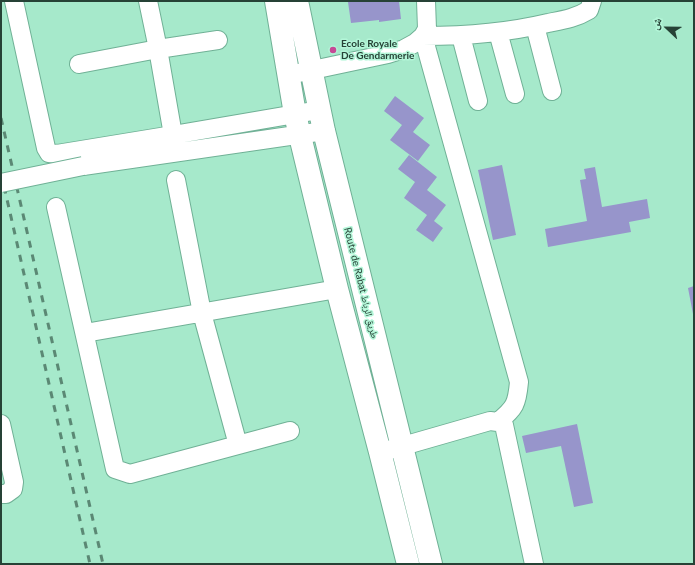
<!DOCTYPE html>
<html>
<head>
<meta charset="utf-8">
<style>
	body { margin:0 }
	#map { position:relative; width:695px; height:565px; overflow:hidden; background:#a6e9cb; font-family:Lato,"Noto Naskh Arabic",sans-serif }
	canvas { display:block }
	.frame { position:absolute; inset:0; border:2px solid #264236; pointer-events:none }
	.north { position:absolute; left:647px; top:8px; width:40px; height:40px; -webkit-text-stroke:3px #b3f6d8; paint-order:stroke; rotate:292deg; font-size:11px; font-weight:700; line-height:16px; text-align:center; color:#264236 }
	.north::after { content:''; display:block; margin:auto; width:14px; height:18px; background:#264236; clip-path:polygon(50% 0,100% 100%,50% 72%,0 100%) }
</style>
</head>
<body>
<div id="map">
<canvas width="695" height="565"></canvas>
<div class="frame"></div>
<div class="north">ش</div>
</div>
<script>
const ctx = document.querySelector('canvas').getContext('2d');
ctx.lineJoin = 'round';
function paint(path, color) {
  ctx.fillStyle = color;
  ctx.fill(path, 'evenodd');
}
function strokePath(path, color, width, dash) {
  ctx.strokeStyle = color;
  ctx.lineWidth = width;
  ctx.lineCap = dash ? 'butt' : 'round';
  ctx.setLineDash(dash || []);
  ctx.stroke(path);
}
function write(font, color, halo, rows, align = 'center') {
  ctx.font = font + ' Lato,"Noto Naskh Arabic",sans-serif';
  ctx.lineWidth = 3;
  ctx.setLineDash([]);
  ctx.textBaseline = 'middle';
  ctx.strokeStyle = halo;
  ctx.fillStyle = color;
  for (const [text, x, y, turn = 0] of rows) {
    ctx.save();
    ctx.translate(x, y);
    ctx.rotate((+turn || 0) * Math.PI / 180);
    ctx.textAlign = isNaN(turn) ? turn : align;
    if (halo) ctx.strokeText(text, 0, 0);
    ctx.fillText(text, 0, 0);
    ctx.restore();
  }
}
paint(new Path2D(`
	M 351,1 L 399,1 L 401,19 L 379,22 L 379,20 L 351,23 L 348,2 Z
	M 395,96 L 424,118 L 413,132 L 430,145 L 418,161 L 390,140 L 402,125 L 384,111 Z
	M 409,155 L 437,177 L 427,190 L 446,205 L 434,221 L 443,228 L 433,242 L 416,230 L 427,215 L 404,198 L 415,182 L 398,169 Z
	M 502,165 L 516,235 L 493,240 L 478,170 Z
	M 595,167 L 602,207 L 647,199 L 650,218 L 629,222 L 631,232 L 548,247 L 545,229 L 587,221 L 580,180 L 586,179 L 584,169 Z
	M 694,286 L 694,314 L 693,314 L 688,288 Z
	M 577,424 L 593,503 L 574,507 L 561,446 L 526,453 L 522,436 Z`), '#9795cb');
const minor = new Path2D(`
	M 14,1 L 46,148 L 49,153 L 57,154 L 173,135
	M 148,1 L 158,49 L 173,135 L 319,110
	M 535,26 L 552,91
	M 498,32 L 515,94
	M 461,36 L 478,101
	M 79,64 L 158,49 L 218,40
	M 289,75 L 388,54 L 404,49 L 415,43 L 423,36 L 427,29 L 426,1
	M 83,166 L 324,131
	M 176,180 L 202,313 L 238,445
	M 56,207 L 115,469 L 130,474 L 290,431
	M 85,333 L 337,289
	M 498,422 C 515,408 517,404 519,382 L 423,36 C 467,36 506,33 548,23 C 563,20 576,18 589,10 L 592,1
	M 1,424 L 14,482 L 13,489 L 6,494 L 1,494
	M 389,450 L 490,421 L 498,422 L 504,425 L 534,564`);
const major = new Path2D(`
	M 276,1 L 295,114 L 300,136 L 337,289 L 380,452 L 408,564
	M 297,1 L 324,131 L 431,564`);
strokePath(minor, '#70b196', 20);
strokePath(major, '#70b196', 24);
strokePath(minor, '#fff', 18);
strokePath(major, '#fff', 22);
strokePath(new Path2D(`
	M 1,118 L 103,564
	M 1,173 L 90,564`), '#5b8874', 3, [7, 7]);
const minorBridge = new Path2D(`
	M 1,183 L 83,166`);
strokePath(minorBridge, '#70b196', 20, []);
strokePath(minorBridge, '#fff', 18);
for (const [x, y, r, color] of [
	[333,50,4,"#c64996"]
]) {
  const dot = new Path2D();
  dot.arc(x, y, r, 0, 2 * Math.PI);
  ctx.fillStyle = color;
  ctx.fill(dot);
  strokePath(dot, '#b3f6d8', 1.5);
}
write('bold 10px', '#264236', '#b3f6d8', [
	["Ecole Royale",341,44],
	["De Gendarmerie",341,56]
], 'left');
write('10px', '#264236', '#b3f6d8', [
	["Route de Rabat طريق الرباط",361,283,76]
]);
</script>
</body>
</html>
